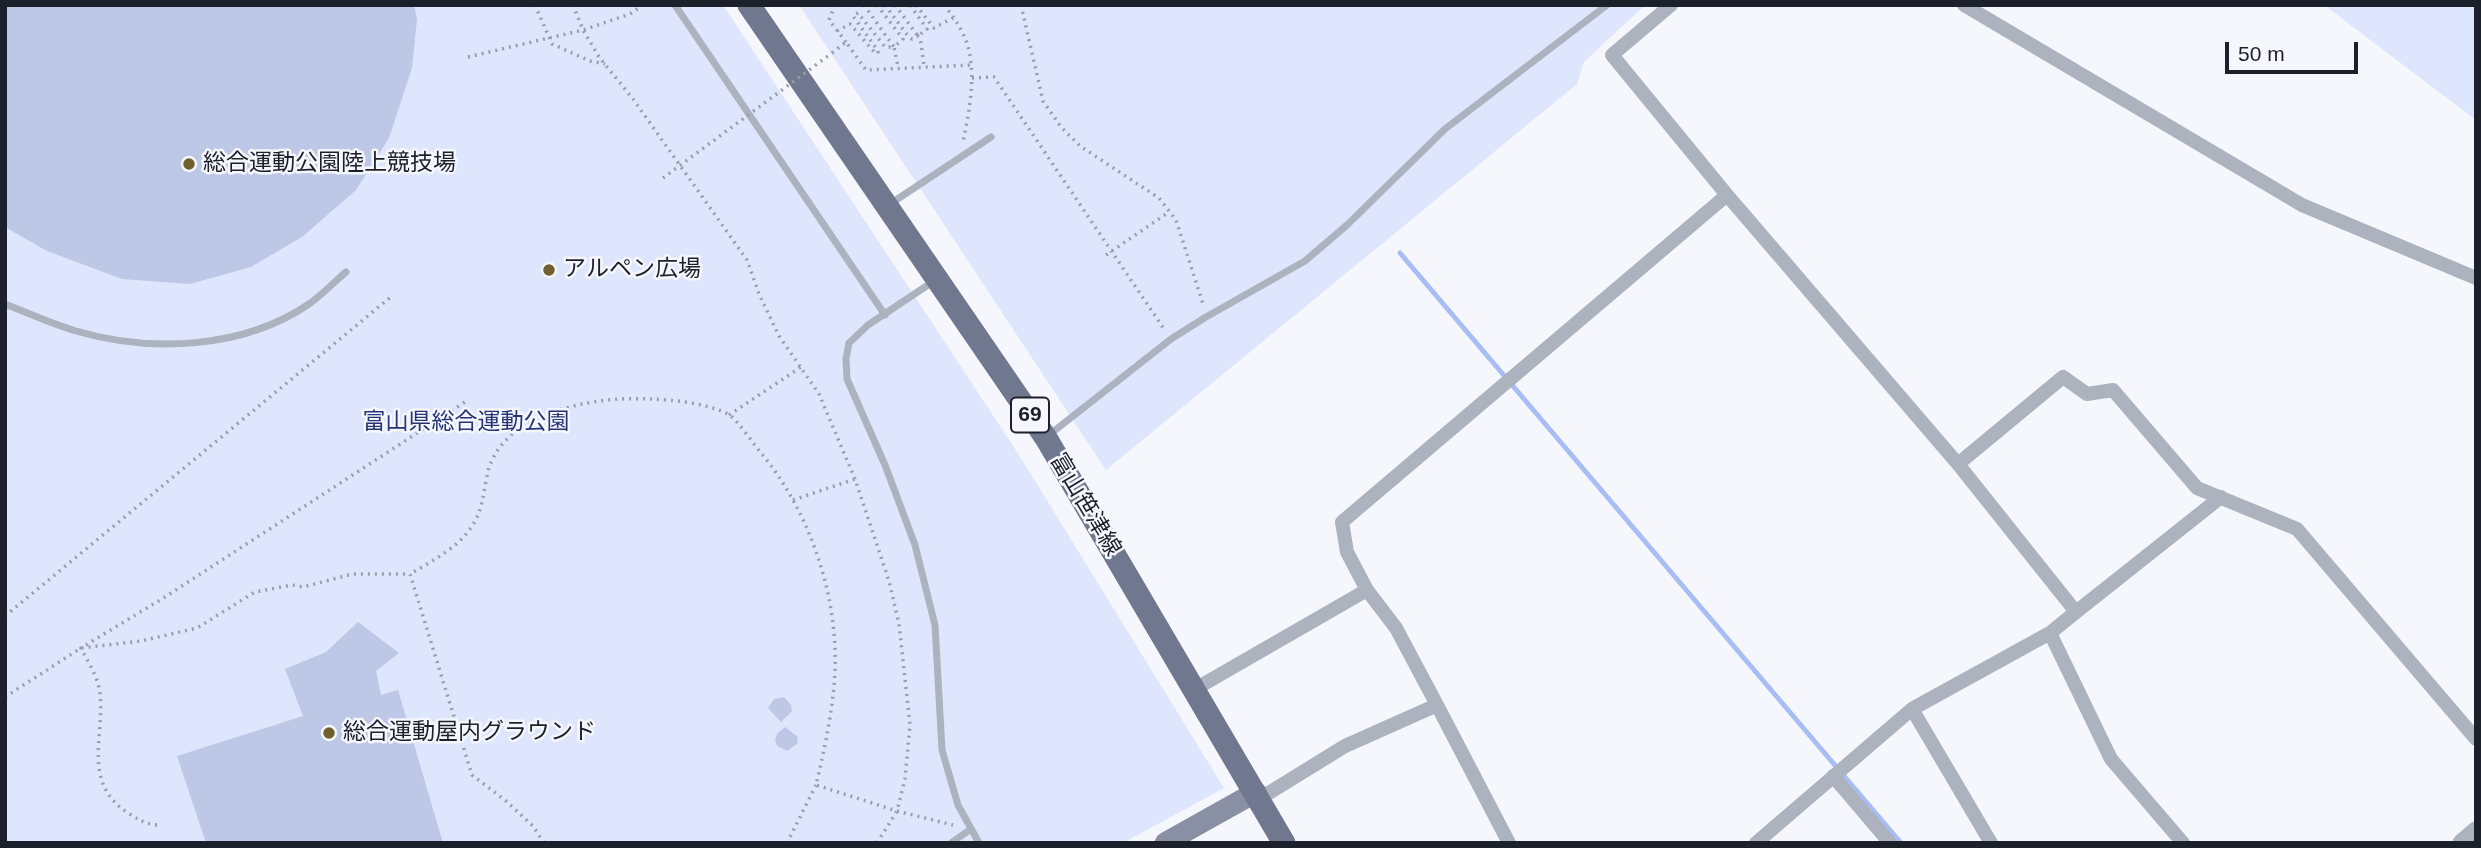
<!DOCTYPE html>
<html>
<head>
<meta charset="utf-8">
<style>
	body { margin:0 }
	#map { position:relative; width:2481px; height:848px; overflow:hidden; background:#f5f7fd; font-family:Helvetica,sans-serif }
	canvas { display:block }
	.frame { position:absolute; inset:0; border:7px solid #1c202b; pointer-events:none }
	.scale { position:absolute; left:2225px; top:42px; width:133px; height:32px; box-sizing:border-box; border:4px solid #1c202b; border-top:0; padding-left:9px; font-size:21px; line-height:24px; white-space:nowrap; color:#1c202b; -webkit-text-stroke:5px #f5f7fd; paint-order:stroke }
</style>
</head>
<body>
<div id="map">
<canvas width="2481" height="848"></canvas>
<div class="frame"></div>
<div class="scale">50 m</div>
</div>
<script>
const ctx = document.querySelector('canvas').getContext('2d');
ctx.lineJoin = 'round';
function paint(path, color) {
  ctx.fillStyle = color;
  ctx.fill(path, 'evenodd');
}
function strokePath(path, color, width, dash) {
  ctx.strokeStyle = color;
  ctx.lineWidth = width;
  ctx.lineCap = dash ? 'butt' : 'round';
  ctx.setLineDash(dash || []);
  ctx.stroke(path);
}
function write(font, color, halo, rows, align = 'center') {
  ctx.font = font + ' Helvetica,"Noto Sans JP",sans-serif';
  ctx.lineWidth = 5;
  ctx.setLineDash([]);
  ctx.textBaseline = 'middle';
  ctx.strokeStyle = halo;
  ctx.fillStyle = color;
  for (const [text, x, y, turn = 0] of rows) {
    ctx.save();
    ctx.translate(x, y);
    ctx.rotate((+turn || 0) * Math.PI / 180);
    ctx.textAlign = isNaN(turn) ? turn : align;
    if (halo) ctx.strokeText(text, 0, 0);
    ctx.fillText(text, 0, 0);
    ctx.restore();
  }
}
paint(new Path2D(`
	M 5,5 L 723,5 L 1019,455 L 1224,788 L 1123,843 L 5,843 Z
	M 799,5 L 1645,5 L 1584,62 L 1577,84 L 1106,470 Z
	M 2324,5 L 2476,5 L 2476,120 Z`), '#dde6fd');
strokePath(new Path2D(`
	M 1400,253 L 1901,843`), '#a9bdf5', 5);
paint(new Path2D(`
	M 5,5 L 414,5 L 417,19 L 412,68 L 389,138 L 356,190 L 302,237 L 251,267 L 190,284 L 122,279 L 47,251 L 5,227 Z
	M 358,622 L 399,653 L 376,671 L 381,695 L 398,690 L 443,843 L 206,843 L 177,756 L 303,716 L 285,669 L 326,652 Z
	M 784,697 L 791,705 L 792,711 L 781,722 L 768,708 L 774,699 Z
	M 785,727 L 798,737 L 797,744 L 787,751 L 777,746 L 775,740 L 777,734 Z`), '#bdc8e6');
strokePath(new Path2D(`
	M 535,5 L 552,44 L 590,61 L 605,64
	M 573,5 L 583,30 L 599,57 L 633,99 L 747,260 L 759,294 L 779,336 L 819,394 L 855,479 L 889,581 L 899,624 L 910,725 L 905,779 L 897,811 L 877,843
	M 835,5 L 829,20 L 846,42
	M 864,5 L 894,47
	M 877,5 L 903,39 L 894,47 L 898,67
	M 885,5 L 908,36 L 912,39 L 918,36 L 921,43 L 924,66
	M 895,5 L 918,36 L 927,29 L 910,5
	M 916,5 L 934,28 L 953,18
	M 944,5 C 950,13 956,20 960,28 C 980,61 970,107 963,142
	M 1021,5 L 1043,101 L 1061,127 L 1080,146 L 1159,198 L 1176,220 L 1203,304
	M 837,31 L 850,24 L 876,54 L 878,52 L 876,48 L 853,16 L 858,13 L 885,47 L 894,47
	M 832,53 L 846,42 L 866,70 L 971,65
	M 468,57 L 583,30 L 630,14 L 643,5
	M 972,78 L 994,77 L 1164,329
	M 1106,255 L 1169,212
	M 729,415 L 801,367
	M 793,500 L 855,479
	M 5,616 L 392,296
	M 5,697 L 81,648 L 141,641 L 197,628 L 255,592 L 292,585 L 303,587 L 353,574 L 410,574
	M 157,825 C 145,824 138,819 128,813 C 81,782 105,736 100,693 C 98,677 88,662 81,648 L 165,597 L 468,400
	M 544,843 L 533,826 L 506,801 L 472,775 L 410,574 C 432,561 458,548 472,526 C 483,510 483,494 487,476 C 491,452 511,431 532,421 C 568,403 611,397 650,399 C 674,400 706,403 728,414 C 738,420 753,444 762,454 C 810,513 838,595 835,671 C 833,710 825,747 816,785 L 897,811 L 953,825
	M 787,843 L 816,785`), '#9a9da5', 3.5, [2, 5]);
strokePath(new Path2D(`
	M 675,5 L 885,315
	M 890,204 L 991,137
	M 934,281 L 868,325 L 849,343 L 846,359 L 847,379 L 885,465 L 915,545 L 935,625 L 942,750 L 958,805 L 979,843
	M 5,304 C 28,313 52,324 76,331 C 151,353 243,349 309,304 C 322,295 334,282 346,272
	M 1049,435 L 1171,339 L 1206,317 L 1305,261 L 1347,225 L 1445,129 L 1607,5
	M 951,843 L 971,829`), '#adb2bf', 7);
strokePath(new Path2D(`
	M 1671,5 L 1612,55 L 1727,195 L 1958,464 L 2076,612 L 2050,633 L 1912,709 L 1756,843
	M 1964,5 L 2302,205 L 2476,278
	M 1958,464 L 2063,377 L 2087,394 L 2113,390 L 2197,488 L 2297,529 L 2476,739
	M 2076,612 L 2221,497
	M 2050,633 L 2111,759 L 2183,843
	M 1195,689 L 1367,590 L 1347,552 L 1342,522 L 1727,195
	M 1437,705 L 1509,843
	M 1912,709 L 1991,843
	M 1833,776 L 1890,843
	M 1259,799 L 1345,746 L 1437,705 L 1396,628 L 1367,590`), '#adb2bf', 14);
strokePath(new Path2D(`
	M 2462,843 L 2476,831`), '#adb2bf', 19);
strokePath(new Path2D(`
	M 1165,843 L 1256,792`), '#8990a4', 21);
strokePath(new Path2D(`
	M 749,5 L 1046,438 L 1284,843`), '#70788f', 23);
strokePath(new Path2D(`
	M 663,178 L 832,53`), '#9a9da5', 3.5, [2, 5]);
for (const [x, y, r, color] of [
	[189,164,7,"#715f2d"],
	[549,270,7,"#715f2d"],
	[329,733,7,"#715f2d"]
]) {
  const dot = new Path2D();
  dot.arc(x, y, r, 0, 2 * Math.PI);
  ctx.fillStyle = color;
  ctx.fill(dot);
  strokePath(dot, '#f5f7fd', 2.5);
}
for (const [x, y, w] of [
	[1030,415,38]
]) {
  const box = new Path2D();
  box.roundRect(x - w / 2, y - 17.5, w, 35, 5);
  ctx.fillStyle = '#f5f7fd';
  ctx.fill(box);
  strokePath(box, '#1c202b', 2);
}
write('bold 21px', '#1c202b', null, [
	["69",1030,415]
]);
write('23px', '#1c202b', '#f5f7fd', [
	["総合運動公園陸上競技場",203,164],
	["アルペン広場",563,270],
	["総合運動屋内グラウンド",343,733]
], 'left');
write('23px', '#253576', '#f5f7fd', [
	["富山県総合運動公園",466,423]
]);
write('23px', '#1c202b', '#f5f7fd', [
	["富山笹津線",1085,505,59]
]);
</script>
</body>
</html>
